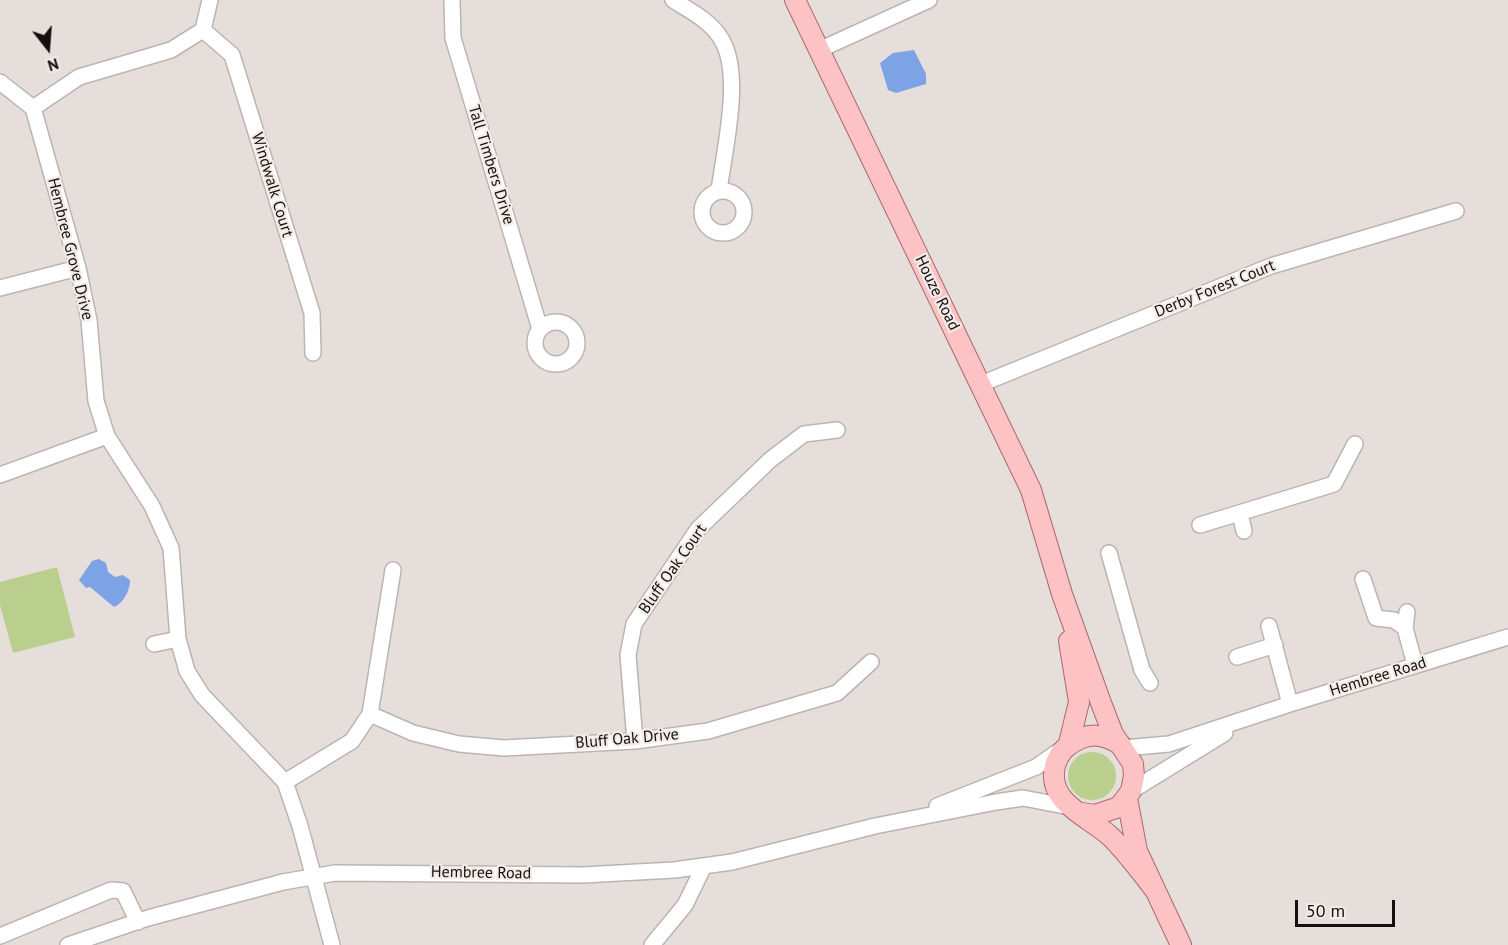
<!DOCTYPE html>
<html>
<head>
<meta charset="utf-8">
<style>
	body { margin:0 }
	#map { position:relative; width:1508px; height:945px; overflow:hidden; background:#e6deda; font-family:"PT Sans",sans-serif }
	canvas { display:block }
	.north { position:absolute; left:18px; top:18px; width:60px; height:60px; -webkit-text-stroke:4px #f3ebe7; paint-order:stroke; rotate:163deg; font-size:16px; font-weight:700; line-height:24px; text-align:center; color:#13100f }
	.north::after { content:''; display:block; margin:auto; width:21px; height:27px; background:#13100f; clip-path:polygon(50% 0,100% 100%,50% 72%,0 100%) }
	.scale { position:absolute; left:1295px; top:900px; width:100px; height:27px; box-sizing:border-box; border:3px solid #13100f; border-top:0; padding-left:8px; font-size:18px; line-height:21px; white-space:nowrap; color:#13100f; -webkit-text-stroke:4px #f3ebe7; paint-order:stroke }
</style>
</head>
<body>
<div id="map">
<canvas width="1508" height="945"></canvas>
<div class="north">N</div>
<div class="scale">50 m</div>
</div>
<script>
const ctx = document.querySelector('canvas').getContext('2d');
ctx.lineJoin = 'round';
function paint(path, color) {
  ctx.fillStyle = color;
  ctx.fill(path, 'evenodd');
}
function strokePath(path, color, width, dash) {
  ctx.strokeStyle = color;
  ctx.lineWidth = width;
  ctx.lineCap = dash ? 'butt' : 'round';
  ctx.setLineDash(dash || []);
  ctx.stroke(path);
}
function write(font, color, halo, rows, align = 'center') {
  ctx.font = font + ' "PT Sans",sans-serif';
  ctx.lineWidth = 4.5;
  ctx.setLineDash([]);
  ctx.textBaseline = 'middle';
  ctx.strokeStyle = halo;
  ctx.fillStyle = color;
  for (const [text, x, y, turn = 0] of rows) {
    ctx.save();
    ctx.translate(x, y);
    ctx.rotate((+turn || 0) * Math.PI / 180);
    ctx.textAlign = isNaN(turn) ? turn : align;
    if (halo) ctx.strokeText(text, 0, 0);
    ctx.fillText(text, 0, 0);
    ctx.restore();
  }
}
paint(new Path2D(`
	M 57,567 L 75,637 L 13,653 L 0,605 L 0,582 Z
	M1068 776a24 24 0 1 1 48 0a24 24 0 1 1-48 0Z`), '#bacf8e');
paint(new Path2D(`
	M 914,50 L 926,74 L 926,84 L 896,93 L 888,90 L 880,63 L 893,53 Z
	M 99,559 L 106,563 L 108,572 L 115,577 L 123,575 L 130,580 C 130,590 124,603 114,607 L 90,587 L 86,588 L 79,580 L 92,561 Z`), '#7ea2e6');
const minor = new Path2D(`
	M 452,0 L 453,38 L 540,329
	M 673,0 C 690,11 709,20 720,37 C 744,72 724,150 719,191
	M 203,30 L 232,55 L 312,313 L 313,353
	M 819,50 L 929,0
	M 0,82 L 33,108 L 78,268 L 89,320 L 96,401 L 107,436 L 152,506 L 171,548 L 178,639 L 187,671 L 202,695 L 285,782 L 300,826 L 332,945
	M 33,108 L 79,77 L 171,50 L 203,30 L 210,0
	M702 212a21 21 0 1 1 42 0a21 21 0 1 1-42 0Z
	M 0,288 L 78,268
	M535 343a21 21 0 1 1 42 0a21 21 0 1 1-42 0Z
	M 981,384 L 1271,266 L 1456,211
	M 0,475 L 107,436
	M 1240,514 L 1244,531
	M 1200,525 L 1334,484 L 1355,444
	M 1109,553 L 1142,670 L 1150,683
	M 1363,579 L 1376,618 L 1394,620 L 1405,628
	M 1407,612 L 1405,628 L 1415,665
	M 1269,626 L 1290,704
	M 154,644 L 178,639
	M 1237,657 L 1275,645
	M 370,714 L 413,733 L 459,744 L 504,748 L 635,741 L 708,731 L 837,693 L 871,662
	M 635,741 L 628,655 L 634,624 L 698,529 L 770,460 L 804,434 L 837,430
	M 1124,748 L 1169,744 L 1290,704 L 1508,637
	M 285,782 L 352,741 L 370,714 L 393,570
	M 1131,791 L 1225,733
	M 937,806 L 1036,767 L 1062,749
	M 0,936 L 111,890 L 123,891 L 138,922
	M 68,945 L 148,918 L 283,882 L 335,873 L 583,875 L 674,870 L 732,862 L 875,826 L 996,802 L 1023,798 L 1070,807
	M 652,945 L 685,905 L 704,866`);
const major = new Path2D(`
	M 795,0 L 1031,490 L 1062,594 L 1101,703 L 1113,734 L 1133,764 L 1134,776 L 1131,791 L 1119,807 L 1095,815 L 1082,813
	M 1069,641 L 1079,702 L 1069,743
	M 1121,745 C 1109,737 1096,732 1082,738 C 1068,744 1059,751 1055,766 C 1046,803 1090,817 1111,837 C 1127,853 1141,872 1155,890
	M 1127,798 L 1137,851 L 1181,945`);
strokePath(minor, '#bcb4b1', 18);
strokePath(major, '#aa6a6b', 22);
strokePath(minor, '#fff', 15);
strokePath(major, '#fdc2c4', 20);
write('16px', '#13100f', '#f3ebe7', [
	["Tall Timbers Drive",491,165,73],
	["Windwalk Court",272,185,73],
	["Hembree Grove Drive",70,249,76],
	["Derby Forest Court",1215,289,-22],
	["Houze Road",937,293,64],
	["Bluff Oak Court",673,569,-55],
	["Hembree Road",1378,677,-17],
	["Bluff Oak Drive",627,739,-5],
	["Hembree Road",481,873,1]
]);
</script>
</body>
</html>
